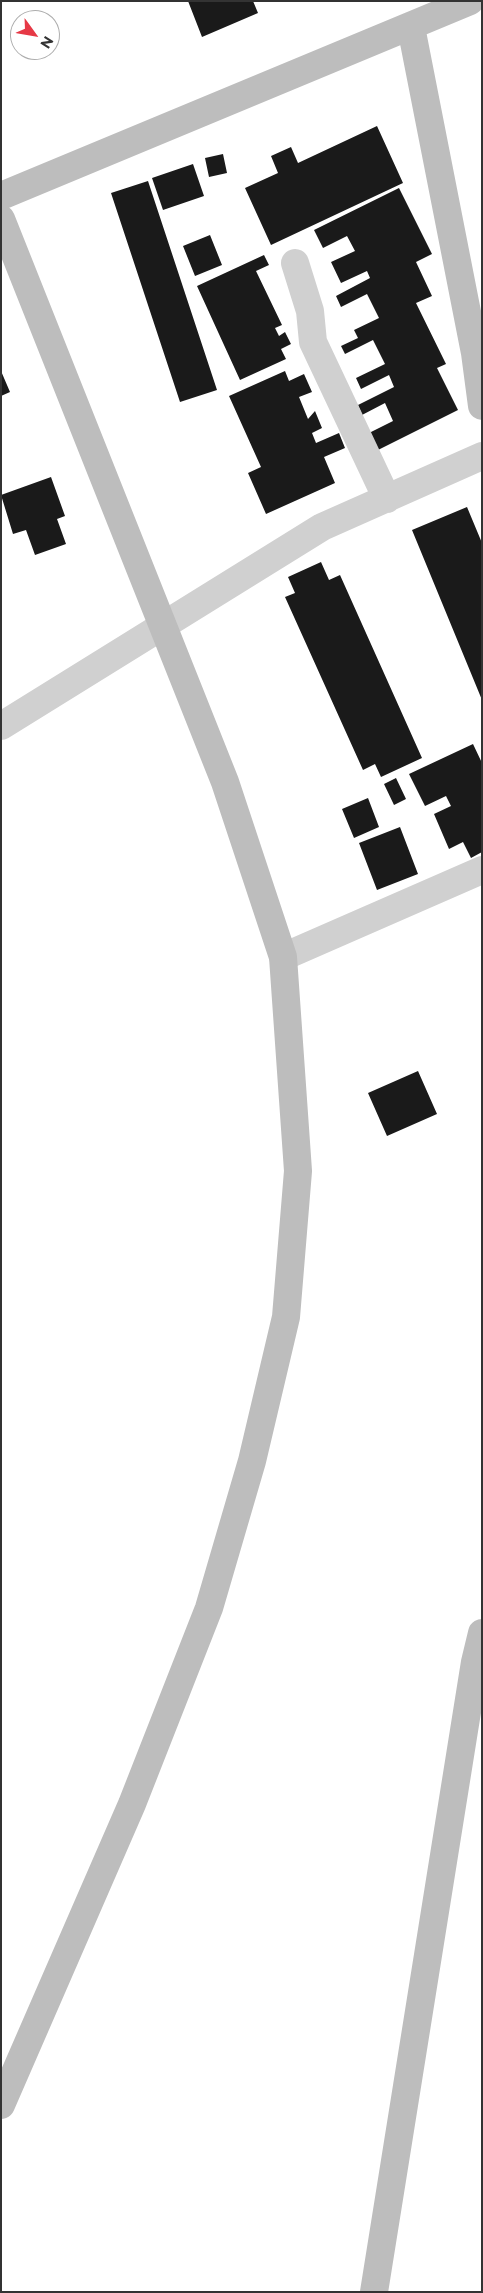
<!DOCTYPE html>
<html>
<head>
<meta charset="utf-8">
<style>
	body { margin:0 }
	#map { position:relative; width:483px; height:2293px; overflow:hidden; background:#fff; font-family:Montserrat,sans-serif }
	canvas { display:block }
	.frame { position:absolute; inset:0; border:2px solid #333; pointer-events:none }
	.north { position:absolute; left:10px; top:10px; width:50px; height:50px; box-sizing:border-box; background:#fff; border:1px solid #adadad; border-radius:50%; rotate:122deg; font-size:14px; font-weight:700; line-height:20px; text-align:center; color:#333 }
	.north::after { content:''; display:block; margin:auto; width:18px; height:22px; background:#e63946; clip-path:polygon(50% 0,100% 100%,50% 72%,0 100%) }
</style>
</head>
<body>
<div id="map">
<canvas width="483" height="2293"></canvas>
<div class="frame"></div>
<div class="north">N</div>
</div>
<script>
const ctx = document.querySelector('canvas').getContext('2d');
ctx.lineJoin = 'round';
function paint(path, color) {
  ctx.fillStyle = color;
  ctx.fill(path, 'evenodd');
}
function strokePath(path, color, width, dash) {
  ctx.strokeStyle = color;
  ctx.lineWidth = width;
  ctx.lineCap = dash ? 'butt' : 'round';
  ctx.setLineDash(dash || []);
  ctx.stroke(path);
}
paint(new Path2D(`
	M 188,1 L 253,1 L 258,13 L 202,37 Z
	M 377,126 L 403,183 L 271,245 L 245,188 L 278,173 L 271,156 L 291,147 L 298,163 Z
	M 223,154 L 227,173 L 209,177 L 205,158 Z
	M 193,164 L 204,196 L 163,210 L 152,178 Z
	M 148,181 L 217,390 L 180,402 L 111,193 Z
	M 399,188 L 432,254 L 416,262 L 432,296 L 416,303 L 446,364 L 437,368 L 458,410 L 374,452 L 365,435 L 393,421 L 385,403 L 362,415 L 358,405 L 394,387 L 389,375 L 361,389 L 356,378 L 385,364 L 373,340 L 345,354 L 341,346 L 358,338 L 354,330 L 379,318 L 367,294 L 341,307 L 336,296 L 370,278 L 367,271 L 341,283 L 331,262 L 355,251 L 347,236 L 323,248 L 314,230 Z
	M 210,235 L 222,265 L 195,276 L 183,246 Z
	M 264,255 L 269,265 L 256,271 L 282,325 L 275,328 L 279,336 L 285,332 L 291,344 L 281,349 L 286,359 L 240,380 L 197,286 Z
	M 1,371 L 10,392 L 1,396 Z
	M 285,371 L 289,381 L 304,374 L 312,392 L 299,397 L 308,419 L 315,411 L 322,428 L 312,433 L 316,443 L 339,433 L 345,448 L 324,457 L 335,483 L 266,514 L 248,473 L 261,467 L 229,396 Z
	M 51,477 L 65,516 L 57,519 L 66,544 L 35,555 L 26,530 L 13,534 L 1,495 Z
	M 467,507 L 482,543 L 482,700 L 412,530 Z
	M 321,562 L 329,580 L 340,575 L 422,758 L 381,777 L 375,764 L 363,770 L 285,597 L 295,593 L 288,577 Z
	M 473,744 L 482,763 L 482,852 L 471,858 L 463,842 L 449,849 L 434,814 L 451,806 L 446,796 L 425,806 L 409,774 Z
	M 396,778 L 406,799 L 394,805 L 384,784 Z
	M 368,798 L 379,827 L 354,838 L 342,809 Z
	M 400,827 L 418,874 L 377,890 L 359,843 Z
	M 418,1071 L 437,1114 L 387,1136 L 368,1093 Z`), '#1a1a1a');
strokePath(new Path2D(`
	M 295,263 L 310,311 L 313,342 L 387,499
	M 1,726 L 322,527 L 482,456
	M 283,957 L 482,870`), '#d0d0d0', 28);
strokePath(new Path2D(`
	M 411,27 L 475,353 L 482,406
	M 1,196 L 470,1
	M 1,219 L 225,782 L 283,957 L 298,1171 L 286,1317 L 252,1461 L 209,1608 L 132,1804 L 1,2105
	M 374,2292 L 475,1662 L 482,1633`), '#bdbdbd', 28);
</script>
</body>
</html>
